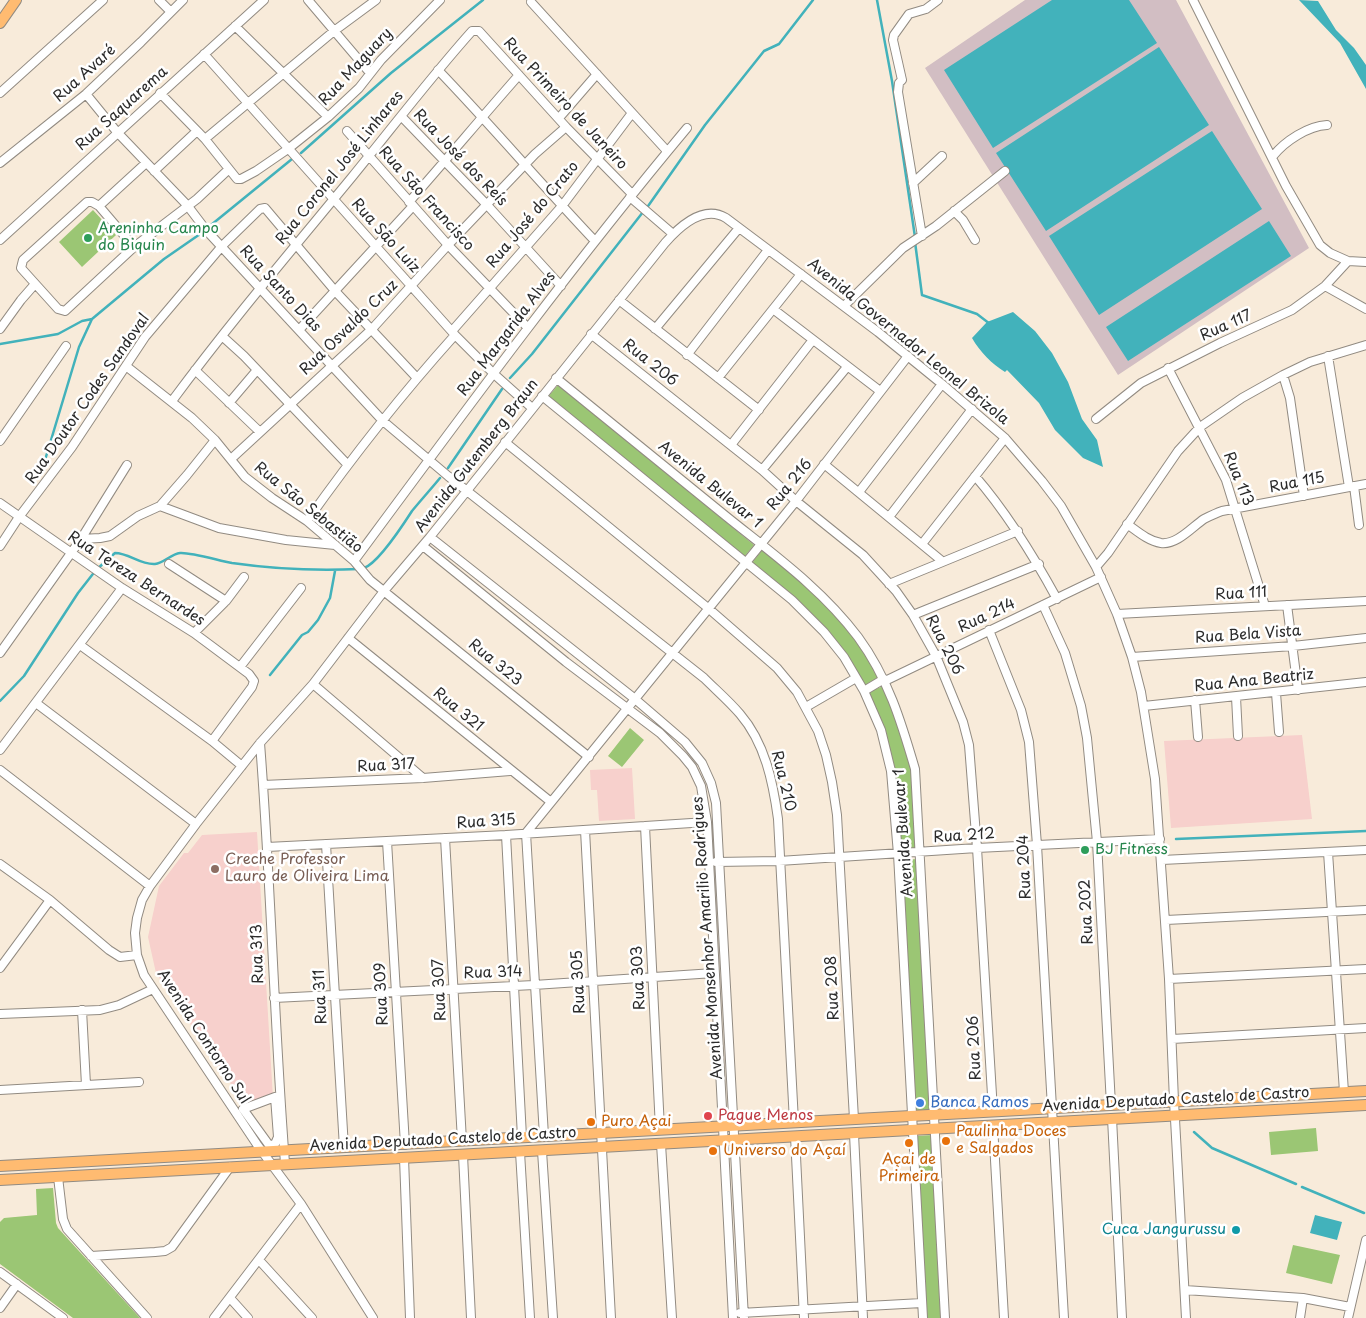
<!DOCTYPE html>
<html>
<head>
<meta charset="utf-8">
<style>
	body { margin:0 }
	canvas { display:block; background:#f8ebda }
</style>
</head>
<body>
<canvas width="1366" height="1318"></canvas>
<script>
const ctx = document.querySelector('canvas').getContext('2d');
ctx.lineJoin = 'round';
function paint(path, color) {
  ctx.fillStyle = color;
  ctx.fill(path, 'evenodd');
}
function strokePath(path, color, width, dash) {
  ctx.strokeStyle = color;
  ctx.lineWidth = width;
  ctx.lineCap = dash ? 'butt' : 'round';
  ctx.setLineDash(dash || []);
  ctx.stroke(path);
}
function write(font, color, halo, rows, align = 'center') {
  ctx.font = font + ' "Playpen Sans",sans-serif';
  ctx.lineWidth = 5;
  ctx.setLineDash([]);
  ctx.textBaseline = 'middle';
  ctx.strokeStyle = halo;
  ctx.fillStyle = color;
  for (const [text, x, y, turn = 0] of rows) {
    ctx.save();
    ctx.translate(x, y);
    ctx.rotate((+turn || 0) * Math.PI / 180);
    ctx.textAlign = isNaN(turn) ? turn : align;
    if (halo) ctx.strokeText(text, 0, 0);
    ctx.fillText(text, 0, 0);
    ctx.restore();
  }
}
paint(new Path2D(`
	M 1302,735 L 1312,819 L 1171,828 L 1164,741 Z
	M 632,768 L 635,819 L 599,821 L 597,790 L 591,790 L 590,770 Z
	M 257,832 L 273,1098 L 247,1108 L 156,973 L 148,937 L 159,886 L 184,853 L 188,853 L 202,835 Z`), '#f7d0cc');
paint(new Path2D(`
	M 1025,0 L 1176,0 L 1309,248 L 1118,375 L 925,68 Z`), '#d2bec3');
paint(new Path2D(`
	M 93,210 L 116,235 L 82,267 L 59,242 Z
	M 558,385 L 754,545 L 744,557 L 547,398 Z
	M 762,550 C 787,569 814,589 835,614 C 851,633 866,655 879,677 L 865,685 C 838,634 796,599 752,563 Z
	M 883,686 L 898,723 L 911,770 L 917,848 L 901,848 L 896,775 L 883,728 L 869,692 Z
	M 630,728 L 644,740 L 622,767 L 608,756 Z
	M 917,859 L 930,1111 L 915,1112 L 902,860 Z
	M 1316,1128 L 1318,1151 L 1271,1155 L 1269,1132 Z
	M 932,1135 L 943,1318 L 927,1318 L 917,1136 Z
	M 53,1188 L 56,1223 L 58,1228 L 140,1318 L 73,1318 L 0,1264 L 0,1222 L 4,1218 L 37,1215 L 36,1189 Z
	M 1293,1245 L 1340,1255 L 1332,1284 L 1286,1273 Z`), '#9bc674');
paint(new Path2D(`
	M 1052,0 L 1129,0 L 1157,43 L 993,148 L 944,70 Z
	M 1299,0 L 1318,1 L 1336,30 L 1354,48 L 1366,65 L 1366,89 L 1340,43 Z
	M 1159,47 L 1209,125 L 1046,231 L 996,153 Z
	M 1212,131 L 1262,209 L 1099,315 L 1049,236 Z
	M 1269,221 L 1291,256 L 1128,361 L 1106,327 Z
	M 1013,312 L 1035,331 L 1052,353 L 1068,382 L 1082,419 L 1097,440 L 1103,467 L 1083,458 L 1055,430 L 1039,403 L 1007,370 L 1005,372 C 992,364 980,352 972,338 L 987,322 Z
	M 1315,1215 L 1342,1222 L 1337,1240 L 1310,1233 Z`), '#42b2bb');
strokePath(new Path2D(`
	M 877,0 L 892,81 L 915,237
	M 301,153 L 391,73 L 483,0
	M 646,209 L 705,125 L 764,51 L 779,44 L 813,0
	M 211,225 L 292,159
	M 915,242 L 922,295 L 977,314 L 990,324
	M 0,344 L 58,334 L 82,321 L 92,319 L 164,259 L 203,232
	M 510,378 L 532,354 L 643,212
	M 448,468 L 502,389
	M 42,470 L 79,347 L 92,319
	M 364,568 C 378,563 403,525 412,511 C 421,500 431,489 440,478
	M 270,675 L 302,635 L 308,632 L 318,620 L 330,598 L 335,571
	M 0,701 L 24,676 L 78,593 L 96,570 L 115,553 C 129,553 140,565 155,564 C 164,563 171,554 180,553 C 191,552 220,561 232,563 C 274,569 317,571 359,569
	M 1176,839 L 1366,831
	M 1194,1132 L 1212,1148 L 1296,1184
	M 1302,1187 L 1364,1213`), '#42b2bb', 2.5);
const minor = new Path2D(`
	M 159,0 L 171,12
	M 308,0 L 370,73
	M 1193,0 L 1286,186 L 1320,245 L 1330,253 L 1348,261
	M 531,2 L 667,151
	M 235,26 L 328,117
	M 204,54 L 455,335 L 494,374 L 532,408
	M 438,70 C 491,125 541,184 595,241
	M 0,93 L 103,0
	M 160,93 L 205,139 L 237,179 L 241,179 L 256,171 L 288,149 L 328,117 L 359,88 L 381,60 L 440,0
	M 86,94 L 117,132 L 187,205 L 206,230 L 383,421 L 448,476 L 704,678 C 716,690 729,701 740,714 C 765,743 773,782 778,819 L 794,1122
	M 401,116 L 488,206 L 561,286
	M 559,118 L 597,74
	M 347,131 L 448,245 L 528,328
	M 205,139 L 334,31 L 376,0
	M 1273,156 C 1285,141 1308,126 1327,125
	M 0,163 L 86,94 L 141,42 L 183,0
	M 154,171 L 197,131
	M 913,183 L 942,156
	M 630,197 L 673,234
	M 409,202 C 446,160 482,117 519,75
	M 99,206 L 146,163
	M 954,211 L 963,220 L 975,240
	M 922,236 L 898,92 L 899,83 L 902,80 L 893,40 L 894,35 L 909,14 L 926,9 L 938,0
	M 0,240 L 264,0
	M 134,247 L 99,206 L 92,202 L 87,202 L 23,260 L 21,268 L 58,309 L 65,311 L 134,247 L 197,199 L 229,169
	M 1325,286 L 1366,309
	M 619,300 L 759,410
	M 844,306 L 903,248 L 936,226 L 1005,171
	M 773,309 L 880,391
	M 0,329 L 21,300 L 35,284
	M 655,329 L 739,228
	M 299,330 L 413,206
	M 452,331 L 562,206 L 632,113
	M 591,334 L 762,470 L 796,501 L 863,555 L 896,591 L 913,615 L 936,656 L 963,722 L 969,745 L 977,848 L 993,1111
	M 222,336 L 244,356 L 347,464
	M 687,355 L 768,250
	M 1328,356 L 1349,487
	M 126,366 L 192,418 L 215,440 L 245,477 L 272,498 L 307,521 L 354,561 L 370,580 L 589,757
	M 1168,368 L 1226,480 L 1265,606
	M 195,370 L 260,432
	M 1283,375 L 1290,398 L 1304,496
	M 556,378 C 613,424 670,471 727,517 C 773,554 822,589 858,637 C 888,678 901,721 915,769 L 945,1318
	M 718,378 L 801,274
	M 542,396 L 792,600 L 824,632 L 844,657 L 864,691 L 881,730 L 891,771 L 898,854 L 923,1318
	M 172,401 C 229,324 291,251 352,177 C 392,128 430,78 472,31 L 479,31 L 566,127 L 632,194
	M 229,403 L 257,370
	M 1096,419 L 1141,383 L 1220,343 L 1292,310 L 1325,286 L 1348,261 L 1366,262
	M 0,441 L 66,346
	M 505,442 L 708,608 L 777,668 L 797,692 L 818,731 L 826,755 L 832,782 L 837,815 L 854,1119
	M 731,445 L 812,341
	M 231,459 L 372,329 L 448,245 L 535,154 L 566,127
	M 824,464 L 942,561
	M 762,470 L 847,367
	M 975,476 C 1008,514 1033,555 1057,599
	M 1354,486 L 1359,525
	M 859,492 L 942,384
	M 0,503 L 122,588 L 194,633 L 249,674 L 254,681 L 252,687 L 212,741
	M 160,506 L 187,475 L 215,440
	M 889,517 L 972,409
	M 307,521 C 353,456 402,394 455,335
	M 1127,524 C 1137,531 1148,541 1161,543 C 1177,545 1192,527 1204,519 C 1210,516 1216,513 1222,511 L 1366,484
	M 430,537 L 635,699 L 685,742 L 702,763 L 711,783 L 716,803 L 744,1318
	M 81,539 L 100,538 L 110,536 L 138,516 L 160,506 L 219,528 L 286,540 L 335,545
	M 922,544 L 1005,438
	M 0,546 L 19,517 L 72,447 L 145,337 L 222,246 L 260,209 L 265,208 L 336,292 L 417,378
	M 423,546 L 566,662 L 660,733 L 683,756 L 692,767 L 701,786 L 707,822 L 733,1318
	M 354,561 C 462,415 570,268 687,128
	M 169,564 L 226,601
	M 1096,567 L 1108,553 L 1178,451 L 1200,427 L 1242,398 L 1283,375 L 1310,362 L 1366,345
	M 889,584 L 1018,531
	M 1043,605 L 1065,653 L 1081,706 L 1087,738 L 1097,842 L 1111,1105
	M 1287,605 L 1298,690
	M 1117,614 L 1366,601
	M 913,615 L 1039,564
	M 989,630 L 1021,710 L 1029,742 L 1037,845 L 1064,1318
	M 194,633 L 226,601 L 244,577
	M 348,638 L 551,802
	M 80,645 L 212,741 L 242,766
	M 0,653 L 81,539 L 127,465
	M 1132,657 L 1293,646 L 1366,638
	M 240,667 L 301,588
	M 885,681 L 1101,577
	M 313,684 L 423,778
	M 864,691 L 884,679
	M 1276,693 L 1279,732
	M 1236,697 L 1238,736
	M 1195,700 L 1198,737
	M 36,703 L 196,824
	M 1144,706 L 1366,682
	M 806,707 L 856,678
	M 260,743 C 271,883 274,1023 285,1163
	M 0,750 L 122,588
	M 0,770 L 150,886
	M 263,785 L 423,778 L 510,771
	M 645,826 L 660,1129
	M 585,830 L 611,1318
	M 506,835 L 522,1137
	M 445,838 L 462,1141
	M 387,841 L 405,1145
	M 326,844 L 344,1148
	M 267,847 L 506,835 L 707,822
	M 1328,852 L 1344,1092
	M 1162,860 L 1366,850
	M 716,862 L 779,861 L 977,848 L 1160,839
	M 0,864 L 50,900 L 109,950 L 120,957 L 137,955
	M 1166,920 L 1366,910
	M 0,968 L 50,900
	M 1169,979 L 1366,969
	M 274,998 L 534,985 L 714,973
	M 82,1010 L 86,1085
	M 0,1014 L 100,1010 L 119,1005 L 153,989
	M 1172,1039 L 1366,1028
	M 0,1090 L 139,1082
	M 275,1097 L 278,1137 L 275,1144 L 269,1145 L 243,1109 Z
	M 1112,1118 L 1122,1318
	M 993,1125 L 1004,1318
	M 854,1134 L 863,1318
	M 544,1136 L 526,833 L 796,501 L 908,356
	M 795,1136 L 804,1318
	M 661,1144 L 672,1318
	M 542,1151 L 553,1318
	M 520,1152 L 530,1318
	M 463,1155 L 471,1318
	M 404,1158 L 410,1318
	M 58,1177 L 63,1219 L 67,1229 L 147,1318
	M 91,1256 L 155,1252 L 165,1251 L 172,1247 L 230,1167
	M 259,1260 L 312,1318
	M 0,1272 L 63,1318
	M 1185,1290 L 1303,1298
	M 230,1298 L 248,1318
	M 0,1308 L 17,1284
	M 740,1313 L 922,1303
	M 214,1318 L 301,1204
	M 373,1318 L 301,1204 L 258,1146 L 144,975 L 137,955 L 135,933 L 137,918 L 142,900 L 150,886 L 196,824 L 260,743 L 313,684 L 384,591 L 430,537 L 665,243 C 679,227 703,204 726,218 L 878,332 L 942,384 L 1005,438 L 1042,481 L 1061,506 L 1096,567 L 1117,614 L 1132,657 L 1141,692 L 1155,779 L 1169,979 L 1174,1101 L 1186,1318
	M 1300,1318 L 1303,1298 L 1350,1307
	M 1348,1318 L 1366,1240`);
const major = new Path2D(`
	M 0,23 L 16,0
	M 0,1166 L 1366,1091
	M 0,1180 L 1366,1105`);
strokePath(minor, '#928b82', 10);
strokePath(major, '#928b82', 12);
strokePath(minor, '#fff', 8);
strokePath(major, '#ffbb71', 10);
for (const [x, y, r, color] of [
	[88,238,5,"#2e9e5b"],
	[1085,850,5,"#2e9e5b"],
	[215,869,5,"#8d6e63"],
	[920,1103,5,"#3f7fe0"],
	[708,1116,5,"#e0444e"],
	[591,1122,5,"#e8710a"],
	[946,1141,5,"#e8710a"],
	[909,1143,5,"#e8710a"],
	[713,1151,5,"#e8710a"],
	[1236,1230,5,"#0f9aa8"]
]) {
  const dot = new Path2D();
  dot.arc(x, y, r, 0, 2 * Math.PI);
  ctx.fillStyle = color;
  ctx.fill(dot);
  strokePath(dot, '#fff', 2);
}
write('15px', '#2b2b2b', '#fff', [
	["Rua Maguary",356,67,-47],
	["Rua Avaré",85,74,-42],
	["Rua Primeiro de Janeiro",565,104,47],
	["Rua Saquarema",122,109,-42],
	["Rua José dos Reís",460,158,46],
	["Rua Coronel José Linhares",340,168,-51],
	["Rua São Francisco",426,199,48],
	["Rua José do Crato",533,215,-50],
	["Rua São Luiz",385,236,48],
	["Rua Santo Dias",280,289,47],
	["Rua 117",1226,326,-24],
	["Rua Osvaldo Cruz",349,328,-44],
	["Rua Margarida Alves",507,334,-53],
	["Avenida Governador Leonel Brizola",908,342,39],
	["Rua 206",650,363,38],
	["Rua Doutor Codes Sandoval",88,399,-55],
	["Avenida Gutemberg Braun",477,456,-52],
	["Rua 113",1238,479,68],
	["Rua 115",1297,483,-11],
	["Avenida Bulevar 1",710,485,39],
	["Rua 216",790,485,-51],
	["Rua São Sebastião",308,508,39],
	["Rua Tereza Bernardes",136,579,33],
	["Rua 111",1241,594,-3],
	["Rua 214",987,616,-25],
	["Rua Bela Vista",1248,635,-4],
	["Rua 206",944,645,63],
	["Rua 323",495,663,39],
	["Rua Ana Beatriz",1254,681,-6],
	["Rua 321",458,710,39],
	["Rua 317",386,766,-3],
	["Rua 210",783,781,76],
	["Rua 315",486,822,-4],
	["Avenida Bulevar 1",904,833,-94],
	["Rua 212",964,836,-4],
	["Rua 204",1025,867,-93],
	["Rua 202",1087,912,-93],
	["Avenida Monsenhor Amarilio Rodrigues",708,938,-94],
	["Rua 313",258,954,-92],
	["Rua 314",493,973,-2],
	["Rua 303",639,978,-93],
	["Rua 305",579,982,-93],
	["Rua 208",833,988,-93],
	["Rua 307",440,990,-93],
	["Rua 309",382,994,-93],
	["Rua 311",321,997,-93],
	["Avenida Contorno Sul",203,1037,57],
	["Rua 206",975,1048,-93],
	["Avenida Deputado Castelo de Castro",1176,1100,-3],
	["Avenida Deputado Castelo de Castro",443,1140,-3]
]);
write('15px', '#27864d', '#fff', [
	["Areninha Campo",98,229],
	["do Biquin",98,246],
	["BJ Fitness",1095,850]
], 'left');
write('15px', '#785e54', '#fff', [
	["Creche Professor",225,860],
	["Lauro de Oliveira Lima",225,877]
], 'left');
write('15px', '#366cbe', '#fff', [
	["Banca Ramos",930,1103]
], 'left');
write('15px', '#be3a42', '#fff', [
	["Pague Menos",718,1116]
], 'left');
write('15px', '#c56008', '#fff', [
	["Puro Açai",601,1122],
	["Paulinha Doces",956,1132],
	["e Salgados",956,1149],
	["Universo do Açaí",723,1151],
	["Açai de",909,1160,"center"],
	["Primeira",909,1177,"center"]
], 'left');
write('15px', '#0d838f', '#fff', [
	["Cuca Jangurussu",1226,1230]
], 'right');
</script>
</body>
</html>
